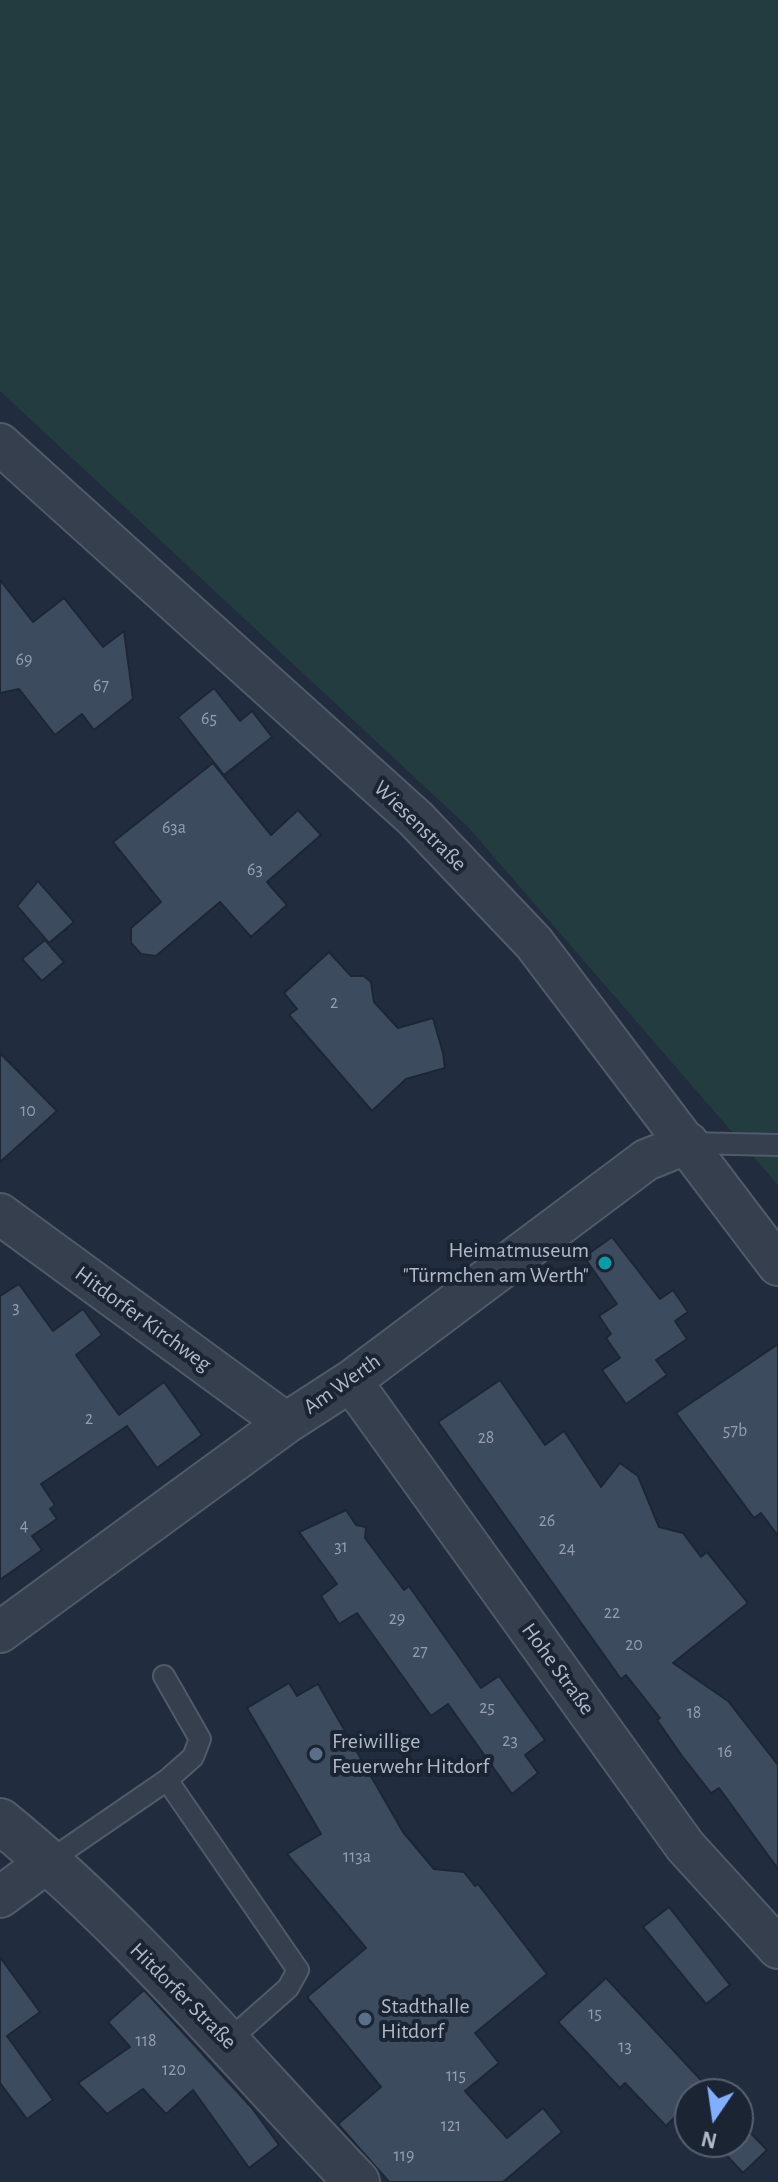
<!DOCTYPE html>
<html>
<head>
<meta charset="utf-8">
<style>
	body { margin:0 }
	#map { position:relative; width:778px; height:2182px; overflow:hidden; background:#212d3e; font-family:"Alegreya Sans",sans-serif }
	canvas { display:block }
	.north { position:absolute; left:674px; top:2078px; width:80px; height:80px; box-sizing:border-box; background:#1b2433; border:2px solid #57606f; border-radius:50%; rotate:193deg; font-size:22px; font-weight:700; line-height:32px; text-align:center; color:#b1baca }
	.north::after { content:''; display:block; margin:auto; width:28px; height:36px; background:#81afff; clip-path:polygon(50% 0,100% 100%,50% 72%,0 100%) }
</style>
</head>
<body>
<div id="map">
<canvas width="778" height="2182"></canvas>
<div class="north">N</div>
</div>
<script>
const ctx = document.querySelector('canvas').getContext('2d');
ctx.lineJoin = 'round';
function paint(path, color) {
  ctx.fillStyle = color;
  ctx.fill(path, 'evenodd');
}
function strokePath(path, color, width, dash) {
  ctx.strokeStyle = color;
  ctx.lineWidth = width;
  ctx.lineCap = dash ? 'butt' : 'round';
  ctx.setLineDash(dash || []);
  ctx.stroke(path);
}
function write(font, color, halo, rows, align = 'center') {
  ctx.font = font + ' "Alegreya Sans",sans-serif';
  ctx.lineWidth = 8;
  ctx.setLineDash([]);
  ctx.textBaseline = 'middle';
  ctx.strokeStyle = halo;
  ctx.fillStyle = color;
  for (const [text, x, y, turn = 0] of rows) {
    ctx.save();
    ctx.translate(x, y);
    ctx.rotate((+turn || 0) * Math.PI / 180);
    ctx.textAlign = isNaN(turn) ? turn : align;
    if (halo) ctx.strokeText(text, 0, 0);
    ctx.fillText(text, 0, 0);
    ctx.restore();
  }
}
paint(new Path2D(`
	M 0,0 L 778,0 L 778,1185 L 468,827 L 0,391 Z`), '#233c3f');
const building = new Path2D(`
	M 0,580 L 33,622 L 64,598 L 103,647 L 124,631 L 133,699 L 94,730 L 82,714 L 55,735 L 19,689 L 0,693 Z
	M 214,688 L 240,721 L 252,711 L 272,737 L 224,775 L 178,717 Z
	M 213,763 L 271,835 L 298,810 L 321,835 L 267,882 L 287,905 L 251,937 L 220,902 L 156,956 L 141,954 L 131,943 L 131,928 L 161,902 L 113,842 Z
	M 38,881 L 74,922 L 49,943 L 17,906 Z
	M 45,940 L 64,962 L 42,981 L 22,959 Z
	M 329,952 L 351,976 L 364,976 L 371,982 L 374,1002 L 398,1028 L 433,1018 L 443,1053 L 445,1068 L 406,1079 L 372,1111 L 289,1015 L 297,1009 L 284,993 Z
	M 0,1053 L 57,1111 L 0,1162 Z
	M 612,1237 L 660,1299 L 673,1290 L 688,1312 L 675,1321 L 687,1339 L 656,1360 L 667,1375 L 626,1404 L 602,1370 L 620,1358 L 606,1338 L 611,1334 L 599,1316 L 617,1304 L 584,1257 Z
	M 19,1284 L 53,1331 L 83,1309 L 102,1335 L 76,1355 L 119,1415 L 164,1382 L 202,1435 L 157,1468 L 127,1426 L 41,1484 L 55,1505 L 50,1509 L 57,1519 L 32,1536 L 42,1550 L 0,1580 L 0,1296 Z
	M 778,1344 L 778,1536 L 761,1513 L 754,1518 L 676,1413 Z
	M 500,1380 L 545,1445 L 564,1431 L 601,1487 L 620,1463 L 638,1476 L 659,1527 L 683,1533 L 701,1557 L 707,1552 L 748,1603 L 673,1663 L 728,1701 L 778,1765 L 778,1869 L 719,1788 L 711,1793 L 682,1756 L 657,1720 L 660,1718 L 626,1675 L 621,1679 L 438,1422 Z
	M 346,1510 L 356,1525 L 366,1527 L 365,1538 L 404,1590 L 409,1586 L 481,1688 L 499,1676 L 545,1740 L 525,1755 L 538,1773 L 512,1794 L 448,1704 L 431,1716 L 357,1613 L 339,1624 L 321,1596 L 337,1584 L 299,1532 Z
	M 289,1683 L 297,1696 L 318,1684 L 403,1832 L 434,1869 L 464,1872 L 475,1886 L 478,1884 L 547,1974 L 475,2033 L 499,2063 L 465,2091 L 507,2138 L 543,2108 L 562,2132 L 503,2182 L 389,2182 L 338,2124 L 381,2087 L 307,1997 L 366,1948 L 287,1854 L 321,1834 L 247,1708 Z
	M 669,1907 L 730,1985 L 706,2004 L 643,1927 Z
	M 0,1957 L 40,2012 L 7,2036 L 53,2100 L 27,2119 L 0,2083 Z
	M 606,1978 L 714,2094 L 690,2094 L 690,2116 L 683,2109 L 666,2126 L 625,2083 L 620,2088 L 558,2022 Z
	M 144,1990 L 252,2108 L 279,2145 L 249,2168 L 193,2090 L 166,2114 L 143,2089 L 107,2114 L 78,2083 L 130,2047 L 108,2022 Z
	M 738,2120 L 767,2150 L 743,2173 L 714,2142 L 738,2142 Z`);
paint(building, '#3d4b5e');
strokePath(building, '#1d2635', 2);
const service = new Path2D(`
	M 688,1143 L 778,1145
	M 164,1676 L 200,1739 L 193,1757 L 167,1780
	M 49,1861 L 167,1780 L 298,1970 L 288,1988 L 228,2041`);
const minor = new Path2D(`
	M 0,444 L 416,819 L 534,943 L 778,1265
	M 0,1214 L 286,1423
	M 351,1381 L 685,1846 L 778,1948
	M 0,1632 L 286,1423 L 351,1381 L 646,1160 L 688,1143
	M 0,1897 L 49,1861`);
const tertiary = new Path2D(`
	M 0,1821 C 132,1928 240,2060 357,2182`);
strokePath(service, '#515a69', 24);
strokePath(minor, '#515a69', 44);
strokePath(tertiary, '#515a69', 48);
strokePath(service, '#353f4e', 20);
strokePath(minor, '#353f4e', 40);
strokePath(tertiary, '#353f4e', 44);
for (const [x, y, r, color] of [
	[605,1263,8,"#0f9aa8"],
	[316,1754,8,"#5c6f8a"],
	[365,2019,8,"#5c6f8a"]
]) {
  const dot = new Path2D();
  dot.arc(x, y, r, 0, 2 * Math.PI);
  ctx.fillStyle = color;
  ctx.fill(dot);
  strokePath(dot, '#1b2433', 3);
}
write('18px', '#949eaf', null, [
	["69",24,660],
	["67",101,686],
	["65",209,719],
	["63a",174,828],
	["63",255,870],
	["2",334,1003],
	["10",28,1111],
	["3",16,1308],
	["2",89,1419],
	["57b",735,1431],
	["28",486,1438],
	["26",547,1521],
	["4",24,1526],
	["31",341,1547],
	["24",567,1549],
	["22",612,1613],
	["29",397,1619],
	["20",634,1645],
	["27",420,1652],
	["25",487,1708],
	["18",694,1713],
	["23",510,1741],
	["16",725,1752],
	["113a",357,1857],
	["15",595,2014],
	["118",146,2041],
	["13",625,2047],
	["120",174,2070],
	["115",456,2076],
	["121",451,2126],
	["119",404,2156]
]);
write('22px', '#b1baca', '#1b2433', [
	["Wiesenstraße",420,826,44],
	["Hitdorfer Kirchweg",143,1319,36],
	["Am Werth",342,1384,-35],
	["Hohe Straße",558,1669,54],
	["Hitdorfer Straße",183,1996,45]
]);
write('22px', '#b1baca', '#1b2433', [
	["Heimatmuseum",589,1250,"right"],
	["\"Türmchen am Werth\"",589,1275,"right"],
	["Freiwillige",332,1741],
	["Feuerwehr Hitdorf",332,1766],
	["Stadthalle",381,2006],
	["Hitdorf",381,2031]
], 'left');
</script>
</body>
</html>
